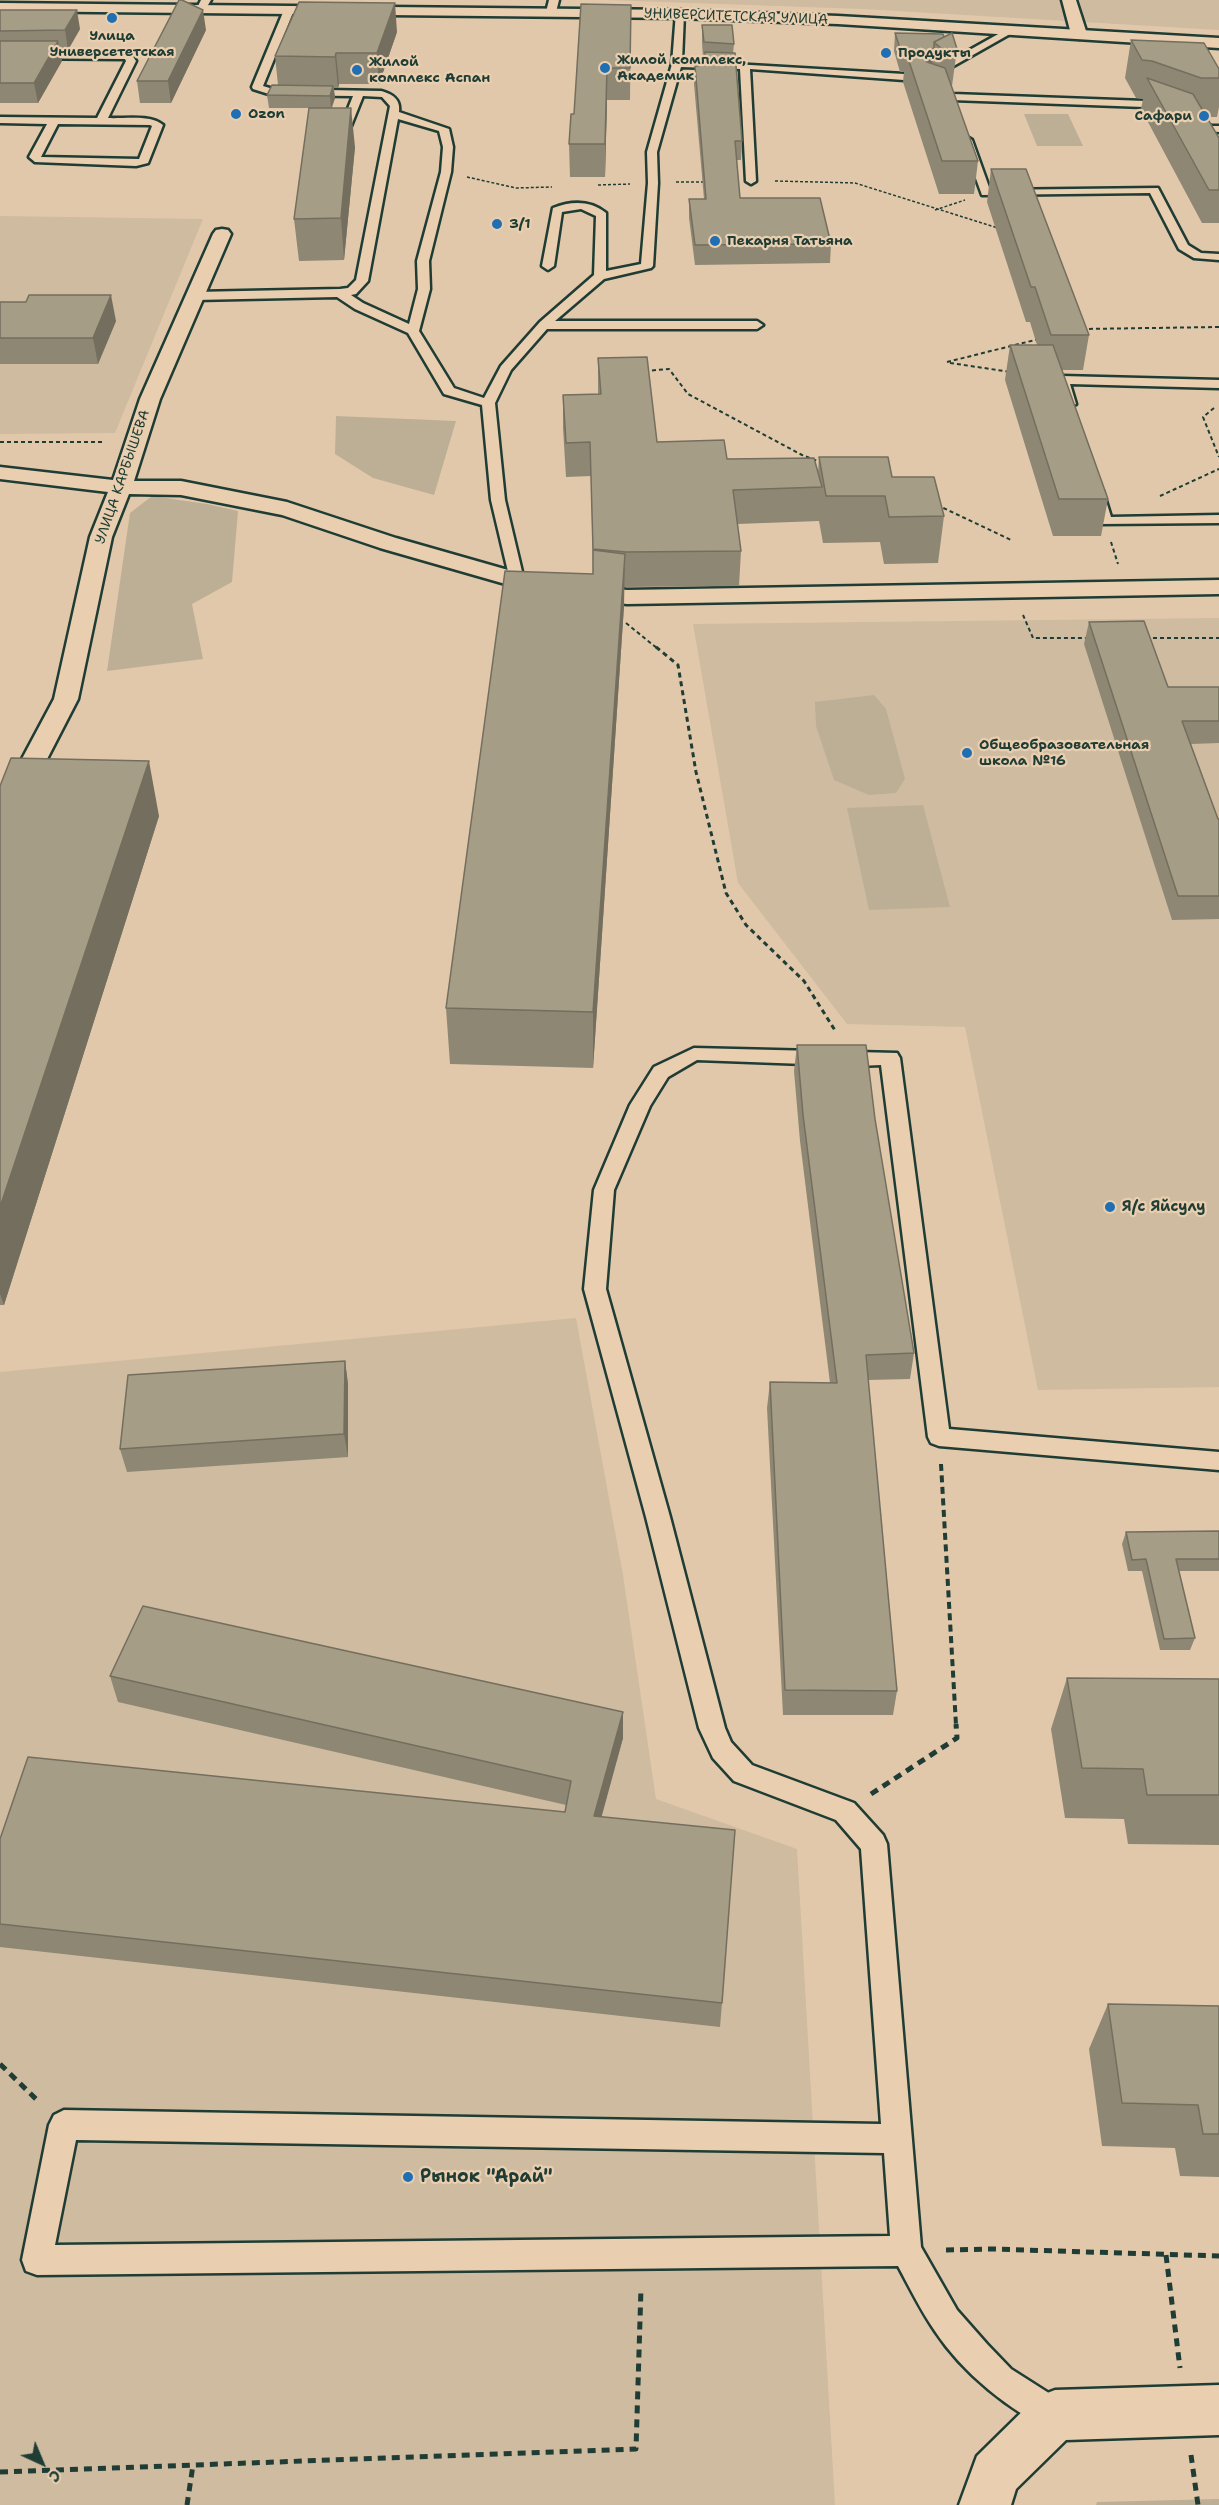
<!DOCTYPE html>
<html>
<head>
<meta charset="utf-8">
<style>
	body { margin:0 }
	#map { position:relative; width:1219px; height:2505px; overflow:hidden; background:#e1c8ab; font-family:"Shantell Sans",sans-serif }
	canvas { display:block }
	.north { position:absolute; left:12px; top:2433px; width:60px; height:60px; -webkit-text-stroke:4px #e9ceb0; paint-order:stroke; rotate:136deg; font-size:16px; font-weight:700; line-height:24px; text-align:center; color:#1f3d34 }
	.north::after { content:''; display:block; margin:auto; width:21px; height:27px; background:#1f3d34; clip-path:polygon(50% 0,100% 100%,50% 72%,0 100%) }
</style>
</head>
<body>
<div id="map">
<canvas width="1219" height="2505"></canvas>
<div class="north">С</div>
</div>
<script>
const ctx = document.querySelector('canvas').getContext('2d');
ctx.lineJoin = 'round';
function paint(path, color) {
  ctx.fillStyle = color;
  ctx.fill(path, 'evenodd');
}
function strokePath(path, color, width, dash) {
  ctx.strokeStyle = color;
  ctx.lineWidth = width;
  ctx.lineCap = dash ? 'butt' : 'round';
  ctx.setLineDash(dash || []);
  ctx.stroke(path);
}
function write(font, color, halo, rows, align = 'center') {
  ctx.font = font + ' "Shantell Sans",sans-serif';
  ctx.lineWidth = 4.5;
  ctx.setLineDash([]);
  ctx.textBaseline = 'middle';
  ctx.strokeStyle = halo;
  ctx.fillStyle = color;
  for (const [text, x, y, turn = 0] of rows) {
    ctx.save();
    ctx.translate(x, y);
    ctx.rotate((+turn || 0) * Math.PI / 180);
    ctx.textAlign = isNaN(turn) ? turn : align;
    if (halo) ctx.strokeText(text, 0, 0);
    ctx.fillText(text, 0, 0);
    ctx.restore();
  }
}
paint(new Path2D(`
	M 607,0 L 1219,0 L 1219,30 L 863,9 Z
	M 0,216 L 203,219 L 115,433 L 0,434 Z
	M 1219,618 L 1219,1387 L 1038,1390 L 965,1027 L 847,1024 L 738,883 L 693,624 Z
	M 576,1318 L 623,1575 L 656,1799 L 797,1849 L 835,2505 L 0,2505 L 0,1372 Z`), '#cfbba0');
paint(new Path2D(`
	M 1024,114 L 1068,114 L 1083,146 L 1037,146 Z
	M 336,416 L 456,421 L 434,495 L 373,478 L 335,454 Z
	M 152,496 L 207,504 L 238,511 L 232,582 L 192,604 L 203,659 L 107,671 L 130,513 Z
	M 874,695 L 886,709 L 905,779 L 896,793 L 869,795 L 834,780 L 816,726 L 815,702 Z
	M 923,805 L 950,907 L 869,910 L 847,808 Z
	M 1219,2499 L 1219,2505 L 1096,2505 L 1097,2502 Z`), '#bdaf95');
const lane = new Path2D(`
	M 201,0 L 211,0 L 205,10 L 202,11 L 197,8 Z
	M 549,0 L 559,0 L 556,12 L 551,15 L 546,12 Z
	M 289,7 L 294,10 L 263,86 L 273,89 L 381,91 C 392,94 401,99 399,112 L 449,129 L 453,147 L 451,172 L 429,261 L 430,289 L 419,331 L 454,388 L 484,398 L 501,366 L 540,322 L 594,275 L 596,216 L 581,209 L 562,212 L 554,266 L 548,270 L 542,266 L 553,208 C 571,201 590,200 606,213 L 606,271 L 641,264 L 648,183 L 647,152 L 672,64 L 676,12 L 684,14 L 682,61 L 921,75 L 925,76 L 933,87 L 953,94 L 1145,101 L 1212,126 L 1219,126 L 1219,132 L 1207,131 L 1144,107 L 952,100 L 925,91 L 918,81 L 750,69 L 756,181 L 751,184 L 746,181 L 740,69 L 681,67 L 657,152 L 658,183 L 653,266 L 651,268 L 604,279 L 555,321 L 757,321 L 763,325 L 757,329 L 547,329 L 511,370 L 495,403 L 505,500 L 524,580 L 517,584 L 510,580 L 491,500 L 482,405 L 444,394 L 408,333 L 355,309 L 337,297 L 195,300 L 189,296 L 195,292 L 340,289 L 348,288 L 356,280 L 390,106 L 382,97 L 363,96 L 351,126 L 346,129 L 341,126 L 353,96 L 272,95 L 253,89 L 252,87 L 284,10 ZM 398,119 L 439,131 L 443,147 L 441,172 L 417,261 L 418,289 L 409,324 L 363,303 L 351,295 L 356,294 L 368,281 Z
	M 1009,28 L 1017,30 L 934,77 L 925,75 Z
	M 0,52 L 123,52 L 132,55 L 136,61 L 108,118 C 124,119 150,114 163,125 L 148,163 L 136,166 L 35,162 L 29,157 L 47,124 L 0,123 L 0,117 L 97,118 L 126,61 L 125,59 L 0,58 ZM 58,124 L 150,125 L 152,126 L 139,159 L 41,157 Z
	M 967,137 L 972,140 L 990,190 L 1158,188 L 1188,245 L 1201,253 L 1219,254 L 1219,260 L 1194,258 L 1179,249 L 1150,193 L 982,195 L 962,140 Z
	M 1062,376 L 1219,380 L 1219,388 L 1070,384 L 1076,404 L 1069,408 L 1062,404 L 1056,380 Z
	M 1096,487 L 1103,491 L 1111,517 L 1219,515 L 1219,523 L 1100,524 L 1089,491 Z
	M 694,1048 L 897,1053 L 900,1058 L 949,1429 L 1219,1452 L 1219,1470 L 939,1446 L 931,1443 L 928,1437 L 881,1065 L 858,1066 L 697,1060 L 668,1077 L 650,1106 L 614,1190 L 606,1289 L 670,1517 L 725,1728 L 731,1742 L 752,1765 L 854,1803 L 883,1835 L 887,1844 L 921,2247 L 957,2310 L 987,2344 L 1011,2369 L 1066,2404 L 1071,2415 L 1066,2426 L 1055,2431 C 1010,2412 962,2372 935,2331 C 921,2311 910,2288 898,2266 L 37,2275 L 26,2271 L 22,2260 L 49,2125 L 54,2115 L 64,2110 L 881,2124 L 861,1849 L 836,1820 L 734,1781 L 713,1758 L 699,1728 L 646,1517 L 584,1289 L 594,1190 L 630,1105 L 654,1067 ZM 76,2140 L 884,2153 L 890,2236 L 55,2245 Z`);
const street = new Path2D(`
	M 1062,0 L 1076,0 L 1087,34 L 1084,37 L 1079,39 L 1071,34 Z
	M 222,229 L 228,230 L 231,234 L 160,399 L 134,481 L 181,481 L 287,502 L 396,538 L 522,574 L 556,582 L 627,590 L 1219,580 L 1219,594 L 627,604 L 556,596 L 509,585 L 380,548 L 282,515 L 181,495 L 129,494 L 112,537 L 78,699 L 13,825 L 9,831 L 0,833 L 0,800 L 54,699 L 90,537 L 108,492 L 0,479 L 0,467 L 113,480 L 140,399 L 213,234 L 216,230 Z`);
const secondary = new Path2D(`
	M 0,3 L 679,10 L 838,16 L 1219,38 L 1219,48 L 838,24 L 679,18 L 0,11 Z
	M 1219,2385 L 1219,2435 L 1066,2440 L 1016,2489 L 1011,2505 L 959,2505 L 977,2456 L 1037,2397 L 1055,2390 Z`);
strokePath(lane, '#1f3d34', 5);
strokePath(street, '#1f3d34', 5);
strokePath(secondary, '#1f3d34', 5);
strokePath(new Path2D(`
	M 467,177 L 516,188 L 552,187
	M 775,181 L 855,183 L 998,228
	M 676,182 L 704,182
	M 598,185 L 630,184
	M 935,210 L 965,200`), '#1f3d34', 1.5, [3, 2]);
strokePath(new Path2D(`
	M 1082,329 L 1219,327
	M 947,362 L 1039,339
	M 950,363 L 1011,372
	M 645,371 L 669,369 L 688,394 L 802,455 L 823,463
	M 1214,408 L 1203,417 L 1219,457
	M 0,442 L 105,442
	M 1160,496 L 1219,469
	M 937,505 L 1011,540
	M 1111,542 L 1118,564
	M 1023,615 L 1033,638 L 1091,638
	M 626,623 L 658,649
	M 1146,638 L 1219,638`), '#1f3d34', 2, [4, 3]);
strokePath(new Path2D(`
	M 656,647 L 678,665 L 696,772 L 726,893 L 746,925 L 804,981 L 836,1032`), '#1f3d34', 3, [5, 4]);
strokePath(new Path2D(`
	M 941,1464 L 956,1725`), '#1f3d34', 4, [7, 4.5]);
strokePath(new Path2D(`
	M 871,1794 L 957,1738 L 956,1724
	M 0,2064 L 40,2103
	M 946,2250 L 992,2249 L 1219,2256
	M 1166,2255 L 1180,2368
	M 1191,2455 L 1198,2505
	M 0,2472 L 636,2449 L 641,2288
	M 187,2505 L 193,2465`), '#1f3d34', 5, [8, 6]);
paint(lane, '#e9ceb0');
paint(street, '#e9ceb0');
paint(secondary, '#e9ceb0');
paint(new Path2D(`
	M 631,5 L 630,100 L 607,100 L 605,177 L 570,177 L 569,144 Z
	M 0,10 L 80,29 L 68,50 L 60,50 L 62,61 L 38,103 L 0,103 Z
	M 702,25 L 734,44 L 733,53 L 742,141 L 741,160 L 736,160 L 740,198 L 831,244 L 830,263 L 695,265 L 689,218 L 689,199 L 704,199 L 694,84 L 695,66 L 699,66 L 703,59 L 702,42 Z
	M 206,30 L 171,103 L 140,103 L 137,81 Z
	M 397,32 L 379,84 L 339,84 L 338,88 L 334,88 L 335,98 L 332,108 L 355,147 L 344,260 L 299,261 L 294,219 L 317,108 L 269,108 L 267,95 L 278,85 L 275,56 Z
	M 895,33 L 944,37 L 957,49 L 952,86 L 951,86 L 978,161 L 974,194 L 939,194 L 903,82 L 904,72 L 900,72 L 894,51 Z
	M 1131,40 L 1219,69 L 1219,107 L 1217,117 L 1207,117 L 1219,138 L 1219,223 L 1202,223 L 1141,109 L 1143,99 L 1136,98 L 1125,78 Z
	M 991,169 L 1089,335 L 1083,370 L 1062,370 L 1108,499 L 1101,536 L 1053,536 L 1005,380 L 1010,345 L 1037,345 L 1030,322 L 1026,322 L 987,202 Z
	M 0,302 L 116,321 L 98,364 L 0,364 Z
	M 598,358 L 657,442 L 727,459 L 818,473 L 819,457 L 892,477 L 944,516 L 938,563 L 884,564 L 880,542 L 823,543 L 819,521 L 737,524 L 741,551 L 739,586 L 624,587 L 624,606 L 593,1068 L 450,1064 L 446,1008 L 593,574 L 591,476 L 566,477 L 563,428 L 563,395 L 598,394 Z
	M 1089,622 L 1168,687 L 1219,687 L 1219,743 L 1191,744 L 1218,819 L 1219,819 L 1219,919 L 1172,920 L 1084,644 Z
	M 0,786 L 159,816 L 4,1305 L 0,1305 Z
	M 797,1045 L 875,1119 L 914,1353 L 910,1379 L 868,1380 L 897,1691 L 893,1715 L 783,1715 L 767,1408 L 770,1382 L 830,1383 L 800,1141 L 794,1071 Z
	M 345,1361 L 348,1384 L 348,1457 L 127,1472 L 120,1449 Z
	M 1219,1531 L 1219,1571 L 1179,1571 L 1195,1638 L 1190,1650 L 1160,1650 L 1142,1571 L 1128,1571 L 1122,1544 L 1126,1532 Z
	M 110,1676 L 623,1712 L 623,1738 L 601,1816 L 722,2003 L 720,2027 L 0,1947 L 0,1839 L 565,1812 L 566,1805 L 118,1702 Z
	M 1067,1678 L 1219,1679 L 1219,1845 L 1128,1844 L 1124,1819 L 1065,1818 L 1051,1729 Z
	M 1108,2004 L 1219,2006 L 1219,2177 L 1180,2176 L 1175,2148 L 1102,2146 L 1089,2049 Z`), '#8e8773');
paint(new Path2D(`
	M 395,3 L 397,32 L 379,84 L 377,53 Z
	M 77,10 L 80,29 L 68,50 L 65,30 Z
	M 203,10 L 206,30 L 171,103 L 168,81 Z
	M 58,41 L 62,61 L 38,103 L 34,83 Z
	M 934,48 L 932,66 L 920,55 Z
	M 336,53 L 339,84 L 338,88 L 335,57 Z
	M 607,68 L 607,100 L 605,177 L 605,144 Z
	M 333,86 L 335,98 L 331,108 L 330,96 Z
	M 351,108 L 355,147 L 344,260 L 341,218 Z
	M 111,295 L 116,321 L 98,364 L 93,338 Z
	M 625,554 L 624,606 L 593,1068 L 593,1012 Z
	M 149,761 L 159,816 L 4,1305 L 0,1294 L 0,1207 Z
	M 345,1361 L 348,1384 L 348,1457 L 344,1434 Z
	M 623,1712 L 623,1738 L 595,1841 L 594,1816 Z`), '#746e5e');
const building = new Path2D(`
	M 179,0 L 182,0 L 203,10 L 168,81 L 137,81 Z
	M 299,2 L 395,3 L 377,53 L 336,53 L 335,57 L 275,56 Z
	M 581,4 L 631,5 L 630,68 L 607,68 L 605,144 L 569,144 L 571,114 L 574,114 Z
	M 0,10 L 77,10 L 65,30 L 0,31 Z
	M 702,25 L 732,25 L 734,44 L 704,42 Z
	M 895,33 L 943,34 L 944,37 L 934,42 L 934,48 L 921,54 L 920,53 L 906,52 L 906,54 L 902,54 Z
	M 952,33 L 957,49 L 942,49 L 934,42 Z
	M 1131,40 L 1204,43 L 1219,69 L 1219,78 L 1201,78 L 1152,61 L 1142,60 Z
	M 0,41 L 58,41 L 34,83 L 0,83 Z
	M 705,52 L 735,53 L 742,141 L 735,141 L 740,198 L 820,198 L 831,244 L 695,245 L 689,199 L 706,199 L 695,66 L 699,66 L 699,59 L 705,59 Z
	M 906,52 L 920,53 L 927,62 L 945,68 L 978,161 L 942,161 Z
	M 1147,78 L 1193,94 L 1219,138 L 1219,190 L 1209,190 Z
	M 272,85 L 333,86 L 330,96 L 267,95 Z
	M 309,108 L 351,108 L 341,218 L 294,219 Z
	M 991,169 L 1026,169 L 1089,335 L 1051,335 L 1035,287 L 1031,287 Z
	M 29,295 L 111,295 L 93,338 L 0,338 L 0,302 L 26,302 Z
	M 1010,345 L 1053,345 L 1108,499 L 1059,499 Z
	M 647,357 L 657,442 L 724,440 L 727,459 L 814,458 L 822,487 L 733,490 L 741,551 L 626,552 L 593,549 L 590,442 L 566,443 L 563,395 L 601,394 L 598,358 Z
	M 819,457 L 888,457 L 892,477 L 934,477 L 944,516 L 889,517 L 885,496 L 826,496 Z
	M 593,550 L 625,554 L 593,1012 L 446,1008 L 505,571 L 593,574 Z
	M 1144,621 L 1168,687 L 1219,687 L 1219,721 L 1182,721 L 1218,819 L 1219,819 L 1219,896 L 1178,896 L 1089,622 Z
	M 11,758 L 149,761 L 0,1207 L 0,786 Z
	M 797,1045 L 866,1045 L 875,1119 L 914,1353 L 866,1355 L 897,1691 L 785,1690 L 770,1382 L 837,1383 L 803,1115 Z
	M 345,1361 L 344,1434 L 120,1449 L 128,1375 Z
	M 1219,1531 L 1219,1559 L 1176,1559 L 1195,1638 L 1164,1639 L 1146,1559 L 1132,1560 L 1126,1532 Z
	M 143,1606 L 623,1712 L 594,1816 L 735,1830 L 722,2003 L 0,1924 L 0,1839 L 28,1757 L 565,1812 L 571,1781 L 110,1676 Z
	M 1067,1678 L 1219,1679 L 1219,1795 L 1147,1795 L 1143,1769 L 1082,1768 Z
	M 1108,2004 L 1219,2006 L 1219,2134 L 1203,2134 L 1198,2105 L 1122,2103 Z`);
paint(building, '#a59d86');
strokePath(building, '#746e5e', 1.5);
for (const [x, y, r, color] of [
	[112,18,6,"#1f6fb2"],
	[886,53,6,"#1f6fb2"],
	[605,68,6,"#1f6fb2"],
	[357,70,6,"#1f6fb2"],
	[236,114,6,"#1f6fb2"],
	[1204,116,6,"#1f6fb2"],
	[497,224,6,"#1f6fb2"],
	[715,241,6,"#1f6fb2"],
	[967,753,6,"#1f6fb2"],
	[1110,1207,6,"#1f6fb2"],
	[408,2177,6,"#1f6fb2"]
]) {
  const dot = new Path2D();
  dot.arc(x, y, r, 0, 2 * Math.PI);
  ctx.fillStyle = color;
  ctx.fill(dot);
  strokePath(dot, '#e9ceb0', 2);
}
write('14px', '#1f3d34', '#e9ceb0', [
	["УНИВЕРСИТЕТСКАЯ УЛИЦА",736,17,2],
	["УЛИЦА КАРБЫШЕВА",123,477,-71]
]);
write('bold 14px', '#1f3d34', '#e9ceb0', [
	["Улица",112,36,"center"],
	["Универсететская",112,52,"center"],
	["Продукты",898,53],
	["Жилой комплекс,",617,60],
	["Академик",617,76],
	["Жилой",369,62],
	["комплекс Аспан",369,78],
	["Ozon",248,114],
	["Сафари",1192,116,"right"],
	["3/1",509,224],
	["Пекарня Татьяна",727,241],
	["Общеобразовательная",979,745],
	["школа №16",979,761]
], 'left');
write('bold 15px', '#1f3d34', '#e9ceb0', [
	["Я/c Яйсулу",1122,1207]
], 'left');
write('bold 18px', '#1f3d34', '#e9ceb0', [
	["Рынок \"Арай\"",420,2177]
], 'left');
</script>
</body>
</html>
